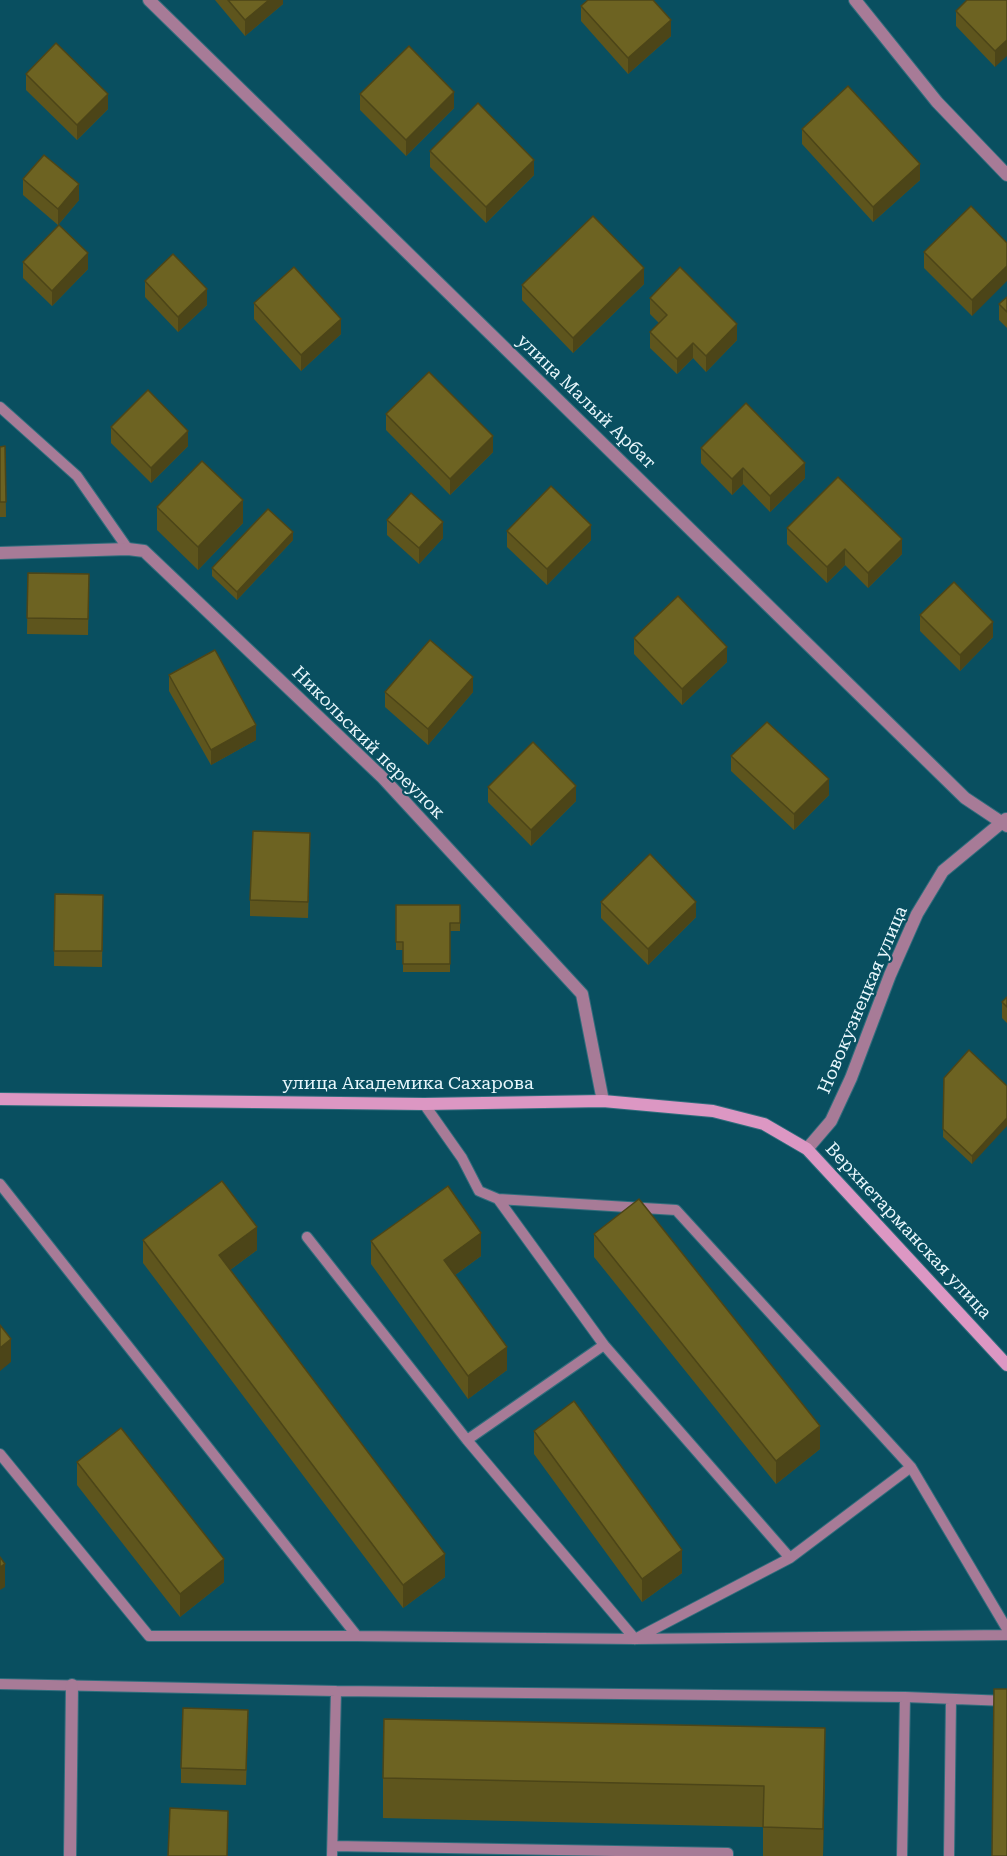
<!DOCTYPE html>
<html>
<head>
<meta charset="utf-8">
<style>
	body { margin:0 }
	canvas { display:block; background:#094f60 }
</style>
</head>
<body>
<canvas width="1007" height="1856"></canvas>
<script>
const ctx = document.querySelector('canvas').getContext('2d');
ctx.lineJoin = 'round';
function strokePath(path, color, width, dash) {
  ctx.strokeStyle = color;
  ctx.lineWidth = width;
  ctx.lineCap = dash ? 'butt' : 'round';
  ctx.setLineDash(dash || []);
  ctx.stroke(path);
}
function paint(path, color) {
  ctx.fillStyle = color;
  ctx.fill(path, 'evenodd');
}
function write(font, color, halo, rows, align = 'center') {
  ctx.font = font + ' "Roboto Serif",serif';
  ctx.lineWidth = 4.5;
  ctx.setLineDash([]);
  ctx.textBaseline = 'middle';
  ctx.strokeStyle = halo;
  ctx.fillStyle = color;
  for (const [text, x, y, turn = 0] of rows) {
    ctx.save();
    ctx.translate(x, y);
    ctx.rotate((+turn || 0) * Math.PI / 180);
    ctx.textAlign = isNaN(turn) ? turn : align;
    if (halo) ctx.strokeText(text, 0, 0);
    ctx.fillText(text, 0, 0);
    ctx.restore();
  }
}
const lane = new Path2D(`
	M 0,407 L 77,476 L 128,549
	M 424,1104 L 462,1158 L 479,1191 L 498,1199 L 676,1210 L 911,1467 L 1007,1629
	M 0,1184 L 357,1636 L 635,1639 L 1007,1635
	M 498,1199 L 604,1345 L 790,1558
	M 307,1237 L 467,1440 L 604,1345
	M 467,1440 L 635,1639 L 790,1558 L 911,1467
	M 0,1454 L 149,1636 L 357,1636
	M 0,1684 L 336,1691 L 905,1697 L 1007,1701
	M 333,1846 L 728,1853 L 728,1856
	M 332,1856 L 336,1691
	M 902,1856 L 905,1697
	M 949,1856 L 951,1699`);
const street = new Path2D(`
	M 149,0 L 965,798 L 1007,826
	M 855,0 L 937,102 L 1007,175
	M 0,553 L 128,549 L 144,551 L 383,778 L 582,994 L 603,1101
	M 807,1149 L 831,1121 L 851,1078 L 890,975 L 917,914 L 943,871 L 1006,819
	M 70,1856 L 72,1685`);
const secondary = new Path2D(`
	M 0,1099 L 424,1104 L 603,1101 L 713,1111 L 764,1124 L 807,1149 L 1007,1365`);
strokePath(lane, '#316d7c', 12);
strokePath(street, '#316d7c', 14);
strokePath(secondary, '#316d7c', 14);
strokePath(lane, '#a77b97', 10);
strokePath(street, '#a77b97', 12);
strokePath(secondary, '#dc97c3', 12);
paint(new Path2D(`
	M 215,0 L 283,0 L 283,4 L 245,36 Z
	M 1007,0 L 995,67 L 956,26 L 956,11 Z
	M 581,6 L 671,36 L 628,74 L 581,21 Z
	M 26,74 L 108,109 L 77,140 L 26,90 Z
	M 360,94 L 454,108 L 406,156 L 360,110 Z
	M 802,129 L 920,180 L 873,222 L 802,144 Z
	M 430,151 L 534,175 L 486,223 L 430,167 Z
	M 23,179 L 79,200 L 58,225 L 23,195 Z
	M 1007,243 L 972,316 L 924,268 L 924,252 Z
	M 23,262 L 88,269 L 52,306 L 23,278 Z
	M 145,281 L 207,305 L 178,332 L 145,297 Z
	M 644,284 L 573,353 L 522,300 L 522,285 Z
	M 1007,297 L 1007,328 L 999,320 L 999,304 Z
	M 650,298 L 737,340 L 706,372 L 693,358 L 677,374 L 650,348 L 650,332 L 659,323 L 650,314 Z
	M 254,303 L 341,334 L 301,371 L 254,319 Z
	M 386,414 L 493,452 L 450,495 L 386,430 Z
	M 111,427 L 188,446 L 151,483 L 111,443 Z
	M 5,446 L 6,517 L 0,517 L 0,447 Z
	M 701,448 L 805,478 L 770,512 L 743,484 L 732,495 L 701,463 Z
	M 157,507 L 243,523 L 198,570 L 157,530 Z
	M 387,520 L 443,538 L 419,564 L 387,535 Z
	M 787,528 L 902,554 L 868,588 L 845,565 L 827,583 L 787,544 Z
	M 507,531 L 591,540 L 547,585 L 507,547 Z
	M 293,540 L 237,600 L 212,576 L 212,568 Z
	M 28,573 L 89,574 L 88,635 L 27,634 Z
	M 920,615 L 993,637 L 960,671 L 920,631 Z
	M 634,638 L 727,662 L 682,705 L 634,654 Z
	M 169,675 L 256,740 L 211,765 L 169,691 Z
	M 385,692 L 473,692 L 428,745 L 385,707 Z
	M 731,756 L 829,795 L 794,830 L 731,771 Z
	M 488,787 L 576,801 L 531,846 L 488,802 Z
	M 310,849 L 308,918 L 250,916 L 250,900 Z
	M 55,894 L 103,895 L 102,967 L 54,966 Z
	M 601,902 L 696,917 L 648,965 L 601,918 Z
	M 396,905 L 460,905 L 460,931 L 450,931 L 450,972 L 403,972 L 403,950 L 396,950 Z
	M 1007,997 L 1007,1023 L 1002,1018 L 1002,1002 Z
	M 944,1078 L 1007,1086 L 972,1164 L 943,1137 Z
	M 594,1234 L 820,1449 L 776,1484 L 594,1257 Z
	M 143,1240 L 257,1250 L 230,1270 L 445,1577 L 403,1608 L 143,1263 Z
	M 371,1241 L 481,1256 L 455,1275 L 507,1370 L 468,1399 L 371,1264 Z
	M 534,1431 L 682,1573 L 642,1602 L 534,1454 Z
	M 77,1462 L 224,1582 L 180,1617 L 77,1485 Z
	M 248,1726 L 246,1785 L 181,1783 L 181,1768 Z
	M 825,1769 L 823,1856 L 763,1856 L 763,1827 L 383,1818 L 383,1778 Z`), '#5e551d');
paint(new Path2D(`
	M 269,0 L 283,0 L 283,4 L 245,36 L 245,20 Z
	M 671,20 L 671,36 L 628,74 L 628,58 Z
	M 1007,40 L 1007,56 L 995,67 L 995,51 Z
	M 454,92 L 454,108 L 406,156 L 406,140 Z
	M 108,94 L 108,109 L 77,140 L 77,125 Z
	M 534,160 L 534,175 L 486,223 L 486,207 Z
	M 920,164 L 920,180 L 873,222 L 873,207 Z
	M 79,184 L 79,200 L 58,225 L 58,209 Z
	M 88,253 L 88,269 L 52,306 L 52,291 Z
	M 1007,266 L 1007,281 L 972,316 L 972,300 Z
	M 644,268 L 644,284 L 573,353 L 573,338 Z
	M 207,289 L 207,305 L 178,332 L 178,317 Z
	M 341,319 L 341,334 L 301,371 L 301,355 Z
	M 737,324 L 737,340 L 706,372 L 706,356 Z
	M 693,343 L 693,358 L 677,374 L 677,359 Z
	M 188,431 L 188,446 L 151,483 L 151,468 Z
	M 493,436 L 493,452 L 450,495 L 450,479 Z
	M 805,463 L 805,478 L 770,512 L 770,496 Z
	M 743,468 L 743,484 L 732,495 L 732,479 Z
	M 243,500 L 243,523 L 198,570 L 198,547 Z
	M 443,522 L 443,538 L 419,564 L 419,548 Z
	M 591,525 L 591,540 L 547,585 L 547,569 Z
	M 293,532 L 293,540 L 237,600 L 237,592 Z
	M 902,539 L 902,554 L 868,588 L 868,573 Z
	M 845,549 L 845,565 L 827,583 L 827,567 Z
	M 993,622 L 993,637 L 960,671 L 960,655 Z
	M 727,647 L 727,662 L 682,705 L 682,689 Z
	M 473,677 L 473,692 L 428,745 L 428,729 Z
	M 256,725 L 256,740 L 211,765 L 211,750 Z
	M 829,779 L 829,795 L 794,830 L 794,814 Z
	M 576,786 L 576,801 L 531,846 L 531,830 Z
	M 696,902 L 696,917 L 648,965 L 648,949 Z
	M 1007,1118 L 1007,1126 L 972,1164 L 972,1156 Z
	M 257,1227 L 257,1250 L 219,1278 L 219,1255 Z
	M 481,1233 L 481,1256 L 444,1283 L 444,1260 Z
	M 11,1339 L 11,1362 L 0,1371 L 0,1348 Z
	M 507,1347 L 507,1370 L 468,1399 L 468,1376 Z
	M 820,1426 L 820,1449 L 776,1484 L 776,1461 Z
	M 682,1550 L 682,1573 L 642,1602 L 642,1579 Z
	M 445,1554 L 445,1577 L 403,1608 L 403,1585 Z
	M 224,1559 L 224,1582 L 180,1617 L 180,1594 Z
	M 5,1564 L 5,1587 L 0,1590 L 0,1567 Z
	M 825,1728 L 825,1769 L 823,1856 L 823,1829 Z`), '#4c4518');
const building = new Path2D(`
	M 228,0 L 269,0 L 245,20 Z
	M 588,0 L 653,0 L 671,20 L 628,58 L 581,6 Z
	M 967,0 L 1007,0 L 1007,40 L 995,51 L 956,11 Z
	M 56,43 L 108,94 L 77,125 L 26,74 Z
	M 409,46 L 454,92 L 406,140 L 360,94 Z
	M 848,86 L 920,164 L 873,207 L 802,129 Z
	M 478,103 L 534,160 L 486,207 L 430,151 Z
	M 44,155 L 79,184 L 58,209 L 23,179 Z
	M 971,206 L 1007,243 L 1007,266 L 972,300 L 924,252 Z
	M 593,216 L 644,268 L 573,338 L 522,285 Z
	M 59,225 L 88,253 L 52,291 L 23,262 Z
	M 173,254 L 207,289 L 178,317 L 145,281 Z
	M 294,267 L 341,319 L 301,355 L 254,303 Z
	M 680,267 L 737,324 L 706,356 L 693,343 L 677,359 L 650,332 L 667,315 L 650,298 Z
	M 1007,297 L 1007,312 L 999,304 Z
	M 429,372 L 493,436 L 450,479 L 386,414 Z
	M 148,390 L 188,431 L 151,468 L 111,427 Z
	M 746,403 L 805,463 L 770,496 L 743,468 L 732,479 L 701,448 Z
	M 5,446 L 6,502 L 0,502 L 0,447 Z
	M 202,461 L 243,500 L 198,547 L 157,507 Z
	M 838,477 L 902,539 L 868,573 L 845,549 L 827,567 L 787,528 Z
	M 551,486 L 591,525 L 547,569 L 507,531 Z
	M 411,493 L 443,522 L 419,548 L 387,520 Z
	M 268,509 L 293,532 L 237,592 L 212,568 Z
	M 28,573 L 89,574 L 88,619 L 27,618 Z
	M 954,582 L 993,622 L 960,655 L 920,615 Z
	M 678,596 L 727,647 L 682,689 L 634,638 Z
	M 430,640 L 473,677 L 428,729 L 385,692 Z
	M 215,650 L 256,725 L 211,750 L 169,675 Z
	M 767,722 L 829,779 L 794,814 L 731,756 Z
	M 533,742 L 576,786 L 531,830 L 488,787 Z
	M 253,831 L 310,833 L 308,902 L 250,900 Z
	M 650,854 L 696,902 L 648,949 L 601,902 Z
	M 55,894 L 103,895 L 102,951 L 54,951 Z
	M 396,905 L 460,905 L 460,923 L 450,923 L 450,964 L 403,964 L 403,942 L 396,942 Z
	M 1007,997 L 1007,1007 L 1002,1002 Z
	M 969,1050 L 1007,1086 L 1007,1118 L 972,1156 L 943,1129 L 944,1078 Z
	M 222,1181 L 257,1227 L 219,1255 L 445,1554 L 403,1585 L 143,1240 Z
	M 448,1186 L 481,1233 L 444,1260 L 507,1347 L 468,1376 L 371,1241 Z
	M 639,1199 L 820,1426 L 776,1461 L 594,1234 Z
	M 0,1325 L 11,1339 L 0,1348 Z
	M 574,1401 L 682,1550 L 642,1579 L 534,1431 Z
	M 121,1428 L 224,1559 L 180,1594 L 77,1462 Z
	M 0,1557 L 5,1564 L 0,1567 Z
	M 994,1689 L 1007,1689 L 1007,1856 L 992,1856 Z
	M 183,1708 L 248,1710 L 246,1770 L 181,1768 Z
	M 384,1719 L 825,1728 L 823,1829 L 763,1827 L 764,1786 L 383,1778 Z
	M 170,1808 L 228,1811 L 227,1856 L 168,1856 Z`);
paint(building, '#6d6322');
strokePath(building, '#4c4518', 1.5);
write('18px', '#e8f7fc', '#094f60', [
	["улица Малый Арбат",586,402,44],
	["Никольский переулок",368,743,45],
	["Новокузнецкая улица",863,1000,-67],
	["улица Академика Сахарова",408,1084],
	["Верхнетарманская улица",908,1231,47]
]);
</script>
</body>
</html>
